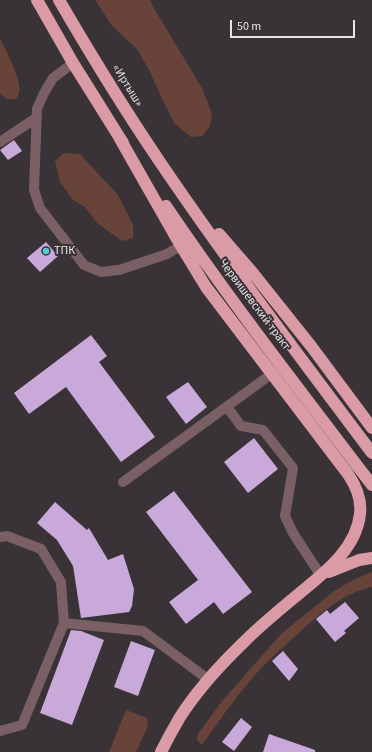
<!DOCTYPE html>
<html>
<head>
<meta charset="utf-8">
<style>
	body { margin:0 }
	#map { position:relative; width:372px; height:752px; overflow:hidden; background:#393236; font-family:"Source Sans 3",sans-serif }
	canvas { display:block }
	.scale { position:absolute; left:230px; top:20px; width:125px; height:18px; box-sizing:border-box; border:2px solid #e8e4e7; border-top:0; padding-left:5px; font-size:12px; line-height:14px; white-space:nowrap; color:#e8e4e7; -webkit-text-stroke:3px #393236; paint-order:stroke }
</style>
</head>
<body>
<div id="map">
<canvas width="372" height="752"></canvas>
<div class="scale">50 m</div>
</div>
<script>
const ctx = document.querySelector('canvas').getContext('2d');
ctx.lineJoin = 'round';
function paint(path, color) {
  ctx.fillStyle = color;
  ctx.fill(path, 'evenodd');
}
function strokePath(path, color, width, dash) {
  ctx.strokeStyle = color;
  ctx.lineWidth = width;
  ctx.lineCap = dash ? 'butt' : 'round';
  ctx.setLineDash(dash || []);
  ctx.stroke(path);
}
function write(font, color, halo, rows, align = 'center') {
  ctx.font = font + ' "Source Sans 3",sans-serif';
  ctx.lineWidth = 4;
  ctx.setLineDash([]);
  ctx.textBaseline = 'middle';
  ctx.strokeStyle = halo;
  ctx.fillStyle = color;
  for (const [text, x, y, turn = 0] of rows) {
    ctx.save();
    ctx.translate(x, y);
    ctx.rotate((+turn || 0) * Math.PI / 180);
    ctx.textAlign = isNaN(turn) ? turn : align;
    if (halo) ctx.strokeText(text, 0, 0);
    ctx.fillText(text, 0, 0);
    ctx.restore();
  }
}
paint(new Path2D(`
	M 95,0 L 150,0 L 155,10 L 202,88 L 212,114 L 210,126 L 202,136 L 191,137 L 175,124 L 165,105 L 150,72 L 137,49 L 112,26 Z
	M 0,38 C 5,50 23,81 19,93 C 19,95 17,97 16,99 L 7,99 L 0,94 Z
	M 64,153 L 80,154 L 118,195 L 133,225 L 133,238 L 122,241 L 97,223 L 85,207 L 73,200 L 60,182 L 55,161 Z
	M 372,572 L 372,587 C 343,593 321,613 300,632 C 289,642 277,652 266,663 C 242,688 222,717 202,745 C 198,742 196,739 198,734 L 222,701 L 281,634 L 334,591 L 353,580 Z
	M 126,710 L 147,718 L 148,726 L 136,752 L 109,752 Z`), '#68433a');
paint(new Path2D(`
	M 14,140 L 22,151 L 8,160 L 0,150 Z
	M 46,242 L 58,256 L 40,272 L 27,258 Z
	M 91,335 L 107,356 L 99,362 L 155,437 L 121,462 L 66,387 L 29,414 L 14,393 Z
	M 188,382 L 207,407 L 186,424 L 166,397 Z
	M 254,438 L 278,469 L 248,493 L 224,462 Z
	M 174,491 L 252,592 L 223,614 L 214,602 L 186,624 L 169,602 L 198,580 L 146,512 Z
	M 55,502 L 87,530 L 89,528 L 108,560 L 123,554 L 134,589 L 132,606 L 129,612 L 81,618 L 73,566 L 57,540 L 37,523 Z
	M 345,602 L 359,618 L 344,631 L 346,633 L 335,642 L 316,619 L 327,610 L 330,614 Z
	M 71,630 L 81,631 L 104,640 L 72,725 L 40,713 Z
	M 131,641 L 155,650 L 138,696 L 114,687 Z
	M 283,651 L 298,669 L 289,681 L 272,661 Z
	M 241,718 L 252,727 L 234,751 L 222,742 Z
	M 269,734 L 315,750 L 315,752 L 263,752 Z`), '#c9a9d9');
strokePath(new Path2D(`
	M 73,63 L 53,78 L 44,93 L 37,109 L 34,190 L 40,208 L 84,265 L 101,272 L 119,270 L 167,254 L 187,242
	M 0,142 L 36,118
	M 227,407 L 241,426 L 263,430 L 293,468 L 285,516 L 293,533 L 321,576
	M 123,482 L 277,370
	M 0,537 L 7,536 L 41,549 L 61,582 L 64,623 L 22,725 L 0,731
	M 64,623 L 143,631 L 209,680`), '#7a6065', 10);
strokePath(new Path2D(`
	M 37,0 L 73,63 L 123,143
	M 59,0 C 91,55 124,109 160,162 C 227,261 300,357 372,453
	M 119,137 L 181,246 L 206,287 L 348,474 C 356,486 362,499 360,514 C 356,551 321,575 295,597 C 278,611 260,626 245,641 C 221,664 198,689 180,717 C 173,729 167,740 161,752
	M 166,206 C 231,302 302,393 372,485
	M 219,234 L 252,272 L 311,346 L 372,428
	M 329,572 L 359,560 L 372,558`), '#da9ba6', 12);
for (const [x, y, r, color] of [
	[46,251,4,"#52cbd9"]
]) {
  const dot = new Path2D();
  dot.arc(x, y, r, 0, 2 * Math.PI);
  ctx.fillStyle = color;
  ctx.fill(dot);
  strokePath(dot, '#393236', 1.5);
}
write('12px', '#e8e4e7', '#393236', [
	["«Иртыш»",127,86,58],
	["Червишевский тракт",254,305,53]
]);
write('12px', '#e8e4e7', '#393236', [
	["ТПК",54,251]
], 'left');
</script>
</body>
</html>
